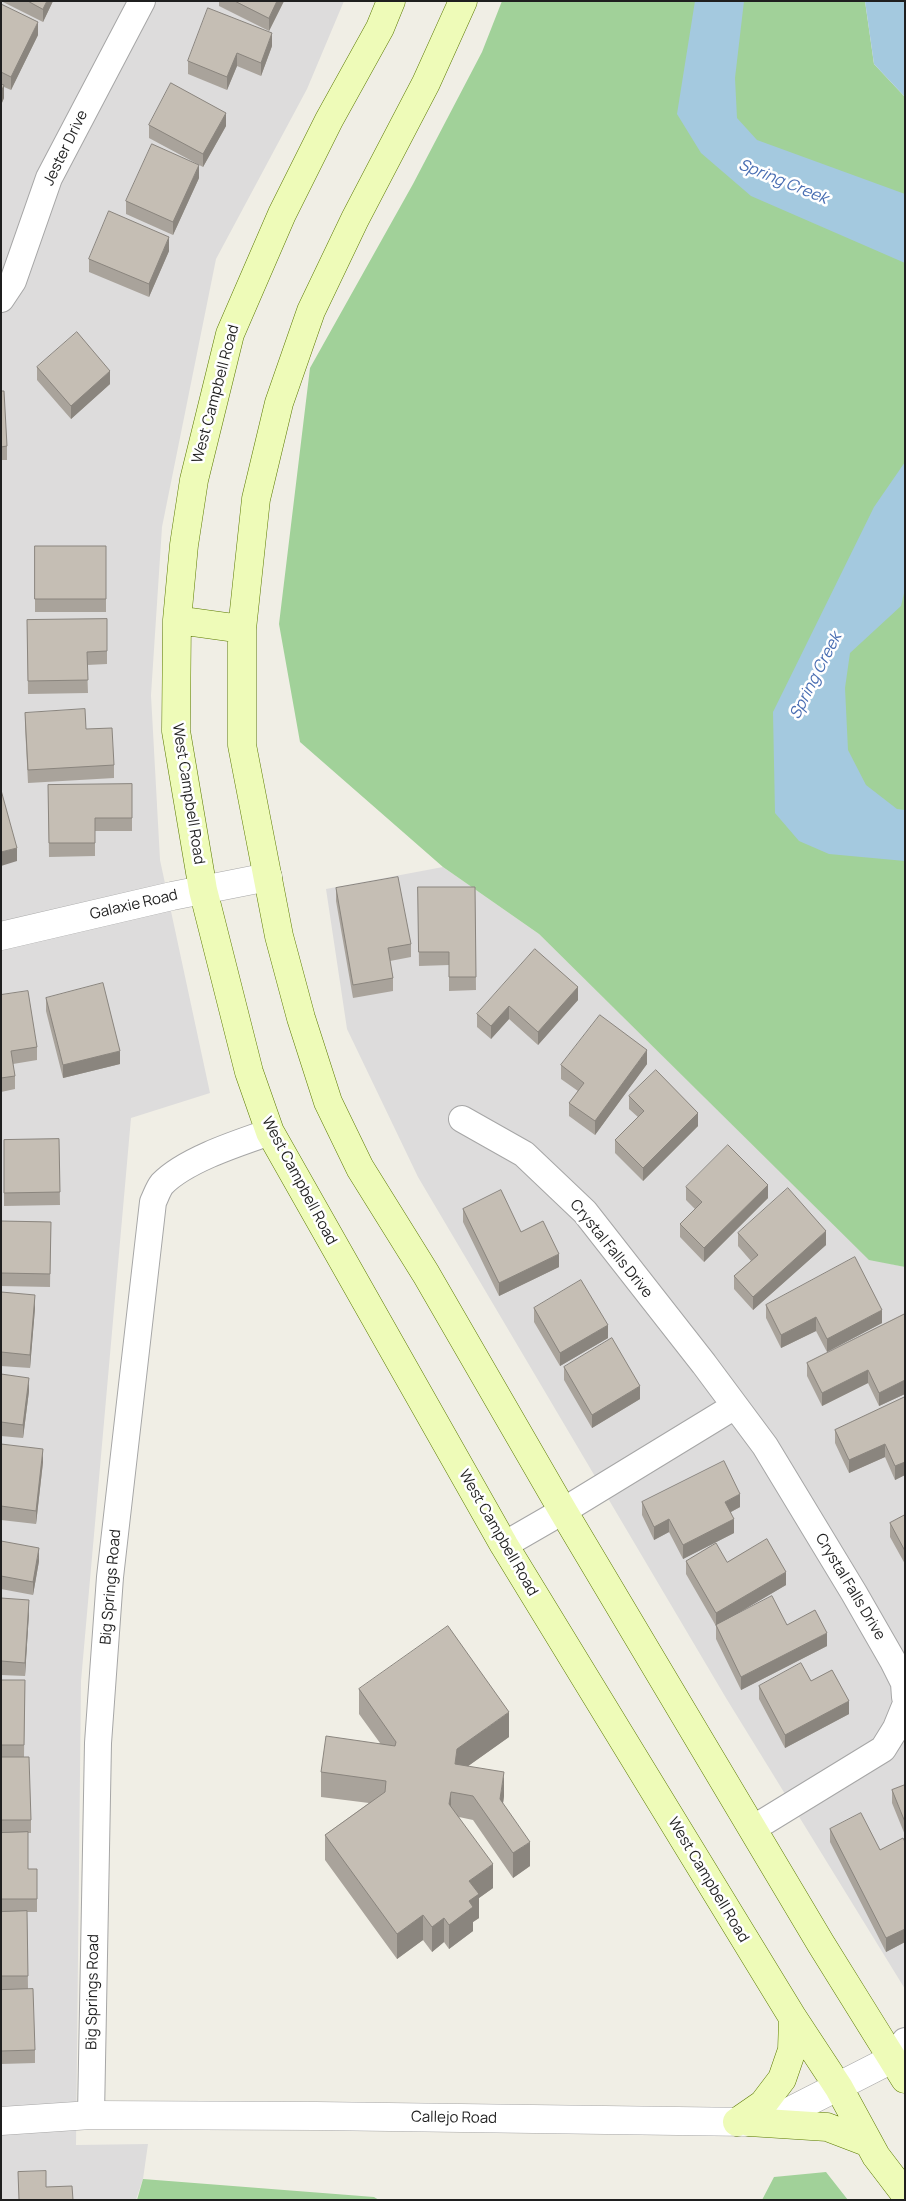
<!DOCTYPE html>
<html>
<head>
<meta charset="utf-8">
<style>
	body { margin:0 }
	#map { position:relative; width:906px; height:2201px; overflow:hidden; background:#f0eee5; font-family:Manrope,sans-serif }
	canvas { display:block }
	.frame { position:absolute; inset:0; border:2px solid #1f1f1f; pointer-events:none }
</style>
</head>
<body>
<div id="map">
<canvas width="906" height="2201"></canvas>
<div class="frame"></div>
</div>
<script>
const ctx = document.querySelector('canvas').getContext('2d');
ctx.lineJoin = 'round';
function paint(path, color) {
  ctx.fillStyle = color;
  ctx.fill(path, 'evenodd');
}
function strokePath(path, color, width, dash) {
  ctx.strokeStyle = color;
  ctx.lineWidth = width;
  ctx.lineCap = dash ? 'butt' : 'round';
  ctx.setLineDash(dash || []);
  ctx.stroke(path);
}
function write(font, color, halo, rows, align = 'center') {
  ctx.font = font + ' Manrope,sans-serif';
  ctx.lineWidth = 5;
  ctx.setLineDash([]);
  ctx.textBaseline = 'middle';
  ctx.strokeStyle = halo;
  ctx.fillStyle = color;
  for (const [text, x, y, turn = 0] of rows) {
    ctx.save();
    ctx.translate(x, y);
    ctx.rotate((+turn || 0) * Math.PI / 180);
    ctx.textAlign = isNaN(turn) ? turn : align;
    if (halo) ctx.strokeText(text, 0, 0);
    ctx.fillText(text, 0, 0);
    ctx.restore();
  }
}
paint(new Path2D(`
	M 1,1 L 344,1 L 307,89 L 216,259 L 162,527 L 151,695 L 160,860 L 210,1093 L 131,1118 L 81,1681 L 76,2145 L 148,2144 L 143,2179 L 136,2200 L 1,2200 Z
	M 443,867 L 539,934 L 869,1259 L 905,1267 L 905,1989 L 726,1698 L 418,1177 L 347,1029 L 326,889 Z`), '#dddcdc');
paint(new Path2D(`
	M 502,1 L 865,1 L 874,64 L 905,97 L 905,1267 L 869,1260 L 539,934 L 443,867 L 300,742 L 279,624 L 310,368 L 413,184 L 482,52 Z
	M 826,2172 L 848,2200 L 762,2200 L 774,2177 Z
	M 143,2179 L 374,2197 L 379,2200 L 137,2200 Z`), '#a1d199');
paint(new Path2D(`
	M 695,1 L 744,1 L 735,78 L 737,118 L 757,140 L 905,194 L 905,263 L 751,196 L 701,153 L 677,114 Z
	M 865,1 L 905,1 L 905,97 L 874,64 Z
	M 905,462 L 905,589 L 901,606 L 850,653 L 845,688 L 848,750 L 866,785 L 897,809 L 905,810 L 905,861 L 829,854 L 799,841 L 775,813 L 773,712 L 874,507 Z`), '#a4c9df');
const minor = new Path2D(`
	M 1,299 L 13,281 L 49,178 L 142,1
	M 462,1119 L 524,1154 L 585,1212 L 704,1364 L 765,1446 L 854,1593 L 893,1661 L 904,1683 L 905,1697
	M 504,1545 L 563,1511 L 735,1406
	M 754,1828 L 883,1749 L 896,1728 L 905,1706
	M 892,2059 L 905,2041
	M 91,2115 L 98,1743 L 110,1577 L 153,1202 C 156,1196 158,1189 162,1184 C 185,1160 238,1143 270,1132`);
const tertiary = new Path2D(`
	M 1,936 L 172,896 L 268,877
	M 1,2121 L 91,2115 L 317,2116 L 749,2122 L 788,2112 L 892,2059`);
const secondary = new Path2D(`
	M 391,1 L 380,28 L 329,120 L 282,214 L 230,334 L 194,480 L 184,545 L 177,620 L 176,731 L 203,890 L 249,1072 L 270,1132 L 504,1545 L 793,2018 L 839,2088 L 876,2156 L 905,2194
	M 463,1 L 426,83 L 355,219 L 311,311 L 279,403 L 256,499 L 242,629 L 242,745 L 279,936 L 301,1018 L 328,1102 L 360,1168 L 426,1274 L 563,1511 L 821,1944 L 905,2079
	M 177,620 L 242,629
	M 737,2122 L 763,2104 L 782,2079 L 792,2050 L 793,2018
	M 749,2122 L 827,2127 L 869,2143`);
strokePath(minor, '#a6a6a6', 28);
strokePath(tertiary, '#a6a6a6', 29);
strokePath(secondary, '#5b7a02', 29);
strokePath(minor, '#fff', 26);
strokePath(tertiary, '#fff', 28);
strokePath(secondary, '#eefbb8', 28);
paint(new Path2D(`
	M 1,1 L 53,1 L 43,22 Z
	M 219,1 L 284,1 L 269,31 L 219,6 Z
	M 1,4 L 38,35 L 11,90 L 4,87 L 4,98 L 1,105 Z
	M 272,46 L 261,76 L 237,66 L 227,90 L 188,74 L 188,61 Z
	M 149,125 L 226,126 L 203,167 L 149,138 Z
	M 199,178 L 173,235 L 126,214 L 126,201 Z
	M 169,251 L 149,297 L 89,272 L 89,259 Z
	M 37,367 L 110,384 L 71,419 L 37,380 Z
	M 1,391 L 7,446 L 7,460 L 1,460 Z
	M 35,546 L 106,546 L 106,612 L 35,612 Z
	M 107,619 L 107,664 L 87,665 L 88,693 L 28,694 L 27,620 Z
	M 25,713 L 86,729 L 114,765 L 114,778 L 28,783 L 25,726 Z
	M 132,784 L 132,831 L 95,831 L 95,856 L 49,857 L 48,785 Z
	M 418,887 L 475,887 L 476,990 L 449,991 L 449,965 L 419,966 Z
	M 336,888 L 411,944 L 411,957 L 390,961 L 393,978 L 393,991 L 353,998 L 336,901 Z
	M 578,987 L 578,1000 L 538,1045 L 509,1019 L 491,1039 L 477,1027 L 477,1014 Z
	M 1,995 L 37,1047 L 37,1060 L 13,1064 L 15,1076 L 15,1089 L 1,1092 Z
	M 46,998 L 120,1064 L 63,1078 L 46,1011 Z
	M 647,1064 L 595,1135 L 569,1116 L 569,1103 L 578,1091 L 561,1079 L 561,1065 Z
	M 629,1096 L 698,1126 L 643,1181 L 615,1153 L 615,1140 L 638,1117 L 629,1109 Z
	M 59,1139 L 60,1205 L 4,1206 L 4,1140 Z
	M 686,1187 L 768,1198 L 704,1262 L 680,1237 L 680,1224 L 695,1209 L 686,1200 Z
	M 463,1209 L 521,1232 L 559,1267 L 499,1296 L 463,1222 Z
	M 1,1221 L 51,1222 L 50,1287 L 1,1286 Z
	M 738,1233 L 826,1245 L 753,1310 L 734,1289 L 734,1276 L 751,1261 L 738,1246 Z
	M 1,1292 L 35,1308 L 30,1368 L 1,1366 Z
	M 766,1305 L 882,1323 L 827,1352 L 816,1331 L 781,1348 L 766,1318 Z
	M 534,1308 L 608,1338 L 560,1366 L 534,1322 Z
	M 905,1314 L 905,1394 L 879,1406 L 868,1383 L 822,1406 L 807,1376 L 807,1363 Z
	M 564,1367 L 640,1399 L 592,1428 L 564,1380 Z
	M 1,1374 L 29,1391 L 23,1438 L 1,1436 Z
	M 905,1397 L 905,1475 L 895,1480 L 885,1457 L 849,1473 L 835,1443 L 835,1430 Z
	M 1,1444 L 43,1462 L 36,1524 L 1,1520 Z
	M 642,1502 L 740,1507 L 731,1512 L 734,1533 L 683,1559 L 669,1532 L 654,1540 L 642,1515 Z
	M 905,1515 L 905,1564 L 890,1537 L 890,1523 Z
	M 1,1541 L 39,1561 L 33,1595 L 1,1589 Z
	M 686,1561 L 727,1562 L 786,1585 L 728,1619 L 787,1625 L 827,1646 L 741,1690 L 716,1639 L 716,1626 L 686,1574 Z
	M 1,1598 L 29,1613 L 25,1676 L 1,1675 Z
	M 1,1680 L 25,1680 L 24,1757 L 31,1820 L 31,1833 L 28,1833 L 28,1869 L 37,1869 L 37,1912 L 27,1912 L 28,1989 L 1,1990 Z
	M 811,1681 L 849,1714 L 785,1748 L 759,1699 L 759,1686 Z
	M 359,1689 L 509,1737 L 468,1766 L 504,1796 L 503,1804 L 530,1866 L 513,1878 L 473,1820 L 459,1817 L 493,1888 L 479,1898 L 479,1918 L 473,1922 L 473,1931 L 449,1949 L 444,1942 L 432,1952 L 423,1940 L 397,1959 L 325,1860 L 325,1835 L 369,1803 L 321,1797 L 321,1772 L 380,1743 L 359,1714 Z
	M 905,1785 L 905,1835 L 892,1803 L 892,1790 Z
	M 830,1829 L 880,1850 L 905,1842 L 905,1942 L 886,1952 L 830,1842 Z
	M 1,1990 L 35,2050 L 35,2063 L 1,2064 Z`), '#a9a39b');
paint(new Path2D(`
	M 47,1 L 53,1 L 43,22 L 43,9 Z
	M 277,1 L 284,1 L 269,31 L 269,18 Z
	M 38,22 L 38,35 L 11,90 L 11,77 Z
	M 272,33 L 272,46 L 261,76 L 261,63 Z
	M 237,53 L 237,66 L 227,90 L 227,77 Z
	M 4,85 L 4,98 L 1,105 L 1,92 Z
	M 226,113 L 226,126 L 203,167 L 203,154 Z
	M 199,165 L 199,178 L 173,235 L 173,222 Z
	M 169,237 L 169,251 L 149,297 L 149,284 Z
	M 110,371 L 110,384 L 71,419 L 71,406 Z
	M 17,848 L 17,861 L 1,866 L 1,852 Z
	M 578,987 L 578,1000 L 538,1045 L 538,1032 Z
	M 509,1006 L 509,1019 L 491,1039 L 491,1026 Z
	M 647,1050 L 647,1064 L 595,1135 L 595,1121 Z
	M 120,1051 L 120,1064 L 63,1078 L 63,1065 Z
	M 698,1113 L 698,1126 L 643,1181 L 643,1168 Z
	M 768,1185 L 768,1198 L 704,1262 L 704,1248 Z
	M 826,1231 L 826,1245 L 753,1310 L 753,1297 Z
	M 559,1254 L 559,1267 L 499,1296 L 499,1283 Z
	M 35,1295 L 35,1308 L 30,1368 L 30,1355 Z
	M 882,1310 L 882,1323 L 827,1352 L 827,1339 Z
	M 816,1317 L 816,1331 L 781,1348 L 781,1335 Z
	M 608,1325 L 608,1338 L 560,1366 L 560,1353 Z
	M 868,1370 L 868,1383 L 822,1406 L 822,1393 Z
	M 29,1378 L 29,1391 L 23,1438 L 23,1425 Z
	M 905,1380 L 905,1394 L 879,1406 L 879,1393 Z
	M 640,1386 L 640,1399 L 592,1428 L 592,1415 Z
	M 885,1444 L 885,1457 L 849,1473 L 849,1460 Z
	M 43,1449 L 43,1462 L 36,1524 L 36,1511 Z
	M 905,1462 L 905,1475 L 895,1480 L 895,1466 Z
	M 740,1494 L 740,1507 L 725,1515 L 725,1502 Z
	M 669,1519 L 669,1532 L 654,1540 L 654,1527 Z
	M 734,1519 L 734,1533 L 683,1559 L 683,1545 Z
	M 39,1548 L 39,1561 L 33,1595 L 33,1582 Z
	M 786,1572 L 786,1585 L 716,1626 L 716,1613 Z
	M 29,1600 L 29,1613 L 25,1676 L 25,1663 Z
	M 827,1633 L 827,1646 L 741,1690 L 741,1677 Z
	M 849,1701 L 849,1714 L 785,1748 L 785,1735 Z
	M 509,1712 L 509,1737 L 457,1774 L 455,1764 L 457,1749 Z
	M 504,1772 L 504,1796 L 500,1823 L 500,1799 Z
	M 451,1792 L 451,1816 L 449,1804 Z
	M 530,1842 L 530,1866 L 513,1878 L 513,1853 Z
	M 493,1864 L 493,1888 L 479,1898 L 479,1918 L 473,1922 L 473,1931 L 449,1949 L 449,1925 L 469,1881 Z
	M 423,1915 L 423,1940 L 397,1959 L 397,1934 Z
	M 444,1918 L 444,1942 L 432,1952 L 432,1927 Z
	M 905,1929 L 905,1942 L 886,1952 L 886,1938 Z`), '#8a857e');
const building = new Path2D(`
	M 28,1 L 47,1 L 43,9 Z
	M 235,1 L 277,1 L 269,18 Z
	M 1,4 L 38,22 L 11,77 L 1,72 Z
	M 208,8 L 272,33 L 261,63 L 237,53 L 227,77 L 188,61 Z
	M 171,83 L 226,113 L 203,154 L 149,125 Z
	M 1,84 L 4,85 L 1,92 Z
	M 152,144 L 199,165 L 173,222 L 126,201 Z
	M 109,211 L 169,237 L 149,284 L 89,259 Z
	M 77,332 L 110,371 L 71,406 L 37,367 Z
	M 1,391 L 4,391 L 7,446 L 1,447 Z
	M 35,546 L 106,546 L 106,599 L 35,599 Z
	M 107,619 L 107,651 L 87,652 L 88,680 L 28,681 L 27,620 Z
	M 85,709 L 86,729 L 112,728 L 114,765 L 28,770 L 25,713 Z
	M 132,784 L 132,818 L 95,818 L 95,843 L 49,843 L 48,785 Z
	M 1,790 L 17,848 L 1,852 Z
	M 398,877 L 411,944 L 388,948 L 393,978 L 353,985 L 336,888 Z
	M 418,887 L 475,887 L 476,977 L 449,977 L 449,952 L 419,952 Z
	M 535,949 L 578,987 L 538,1032 L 509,1006 L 491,1026 L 477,1014 Z
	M 103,983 L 120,1051 L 63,1065 L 46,998 Z
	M 28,991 L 37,1047 L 11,1051 L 15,1076 L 1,1078 L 1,995 Z
	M 600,1015 L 647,1050 L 595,1121 L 569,1103 L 584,1083 L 561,1065 Z
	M 656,1070 L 698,1113 L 643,1168 L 615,1140 L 644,1111 L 629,1096 Z
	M 59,1139 L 60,1192 L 4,1193 L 4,1140 Z
	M 728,1145 L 768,1185 L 704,1248 L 680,1224 L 702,1202 L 686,1187 Z
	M 788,1188 L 826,1231 L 753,1297 L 734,1276 L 758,1255 L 738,1233 Z
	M 501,1190 L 521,1232 L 543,1221 L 559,1254 L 499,1283 L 463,1209 Z
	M 1,1221 L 51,1222 L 50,1274 L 1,1273 Z
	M 855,1257 L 882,1310 L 827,1339 L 816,1317 L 781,1335 L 766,1305 Z
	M 581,1280 L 608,1325 L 560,1353 L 534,1308 Z
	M 1,1292 L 35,1295 L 30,1355 L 1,1352 Z
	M 905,1314 L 905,1380 L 879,1393 L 868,1370 L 822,1393 L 807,1363 Z
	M 612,1338 L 640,1386 L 592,1415 L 564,1367 Z
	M 1,1374 L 29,1378 L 23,1425 L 1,1422 Z
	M 905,1397 L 905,1462 L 895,1466 L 885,1444 L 849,1460 L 835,1430 Z
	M 1,1444 L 43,1449 L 36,1511 L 1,1506 Z
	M 724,1461 L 740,1494 L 725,1502 L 734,1519 L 683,1545 L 669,1519 L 654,1527 L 642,1502 Z
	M 905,1515 L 905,1551 L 890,1523 Z
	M 767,1539 L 786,1572 L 716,1613 L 686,1561 L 716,1543 L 727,1562 Z
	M 1,1541 L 39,1548 L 33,1582 L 1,1576 Z
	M 772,1596 L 787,1625 L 815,1610 L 827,1633 L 741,1677 L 716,1625 Z
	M 1,1598 L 29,1600 L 25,1663 L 1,1661 Z
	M 448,1626 L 509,1712 L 457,1749 L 455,1764 L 504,1772 L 500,1799 L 530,1842 L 513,1853 L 473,1796 L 451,1792 L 449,1804 L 493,1864 L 469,1881 L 479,1894 L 469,1901 L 473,1907 L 449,1925 L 444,1918 L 432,1927 L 423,1915 L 397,1934 L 325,1835 L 385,1792 L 386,1781 L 321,1772 L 326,1736 L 395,1746 L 396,1742 L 359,1689 Z
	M 801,1663 L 811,1681 L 832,1670 L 849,1701 L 785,1735 L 759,1686 Z
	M 1,1680 L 25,1680 L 24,1745 L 1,1745 Z
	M 1,1757 L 29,1757 L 31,1820 L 1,1820 Z
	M 905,1785 L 905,1822 L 892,1790 Z
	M 861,1813 L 880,1850 L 903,1838 L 905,1842 L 905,1929 L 886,1938 L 830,1829 Z
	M 28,1832 L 28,1869 L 37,1869 L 37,1899 L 1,1899 L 1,1833 Z
	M 27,1911 L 28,1976 L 1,1976 L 1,1912 Z
	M 33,1989 L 35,2050 L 1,2051 L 1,1990 Z
	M 46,2171 L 46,2187 L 72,2186 L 73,2200 L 19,2200 L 18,2172 Z`);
paint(building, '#c5beb4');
strokePath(building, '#8a857e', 1);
write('15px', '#1f1f1f', '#fff', [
	["Jester Drive",66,148,-64],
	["West Campbell Road",216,394,-75],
	["West Campbell Road",188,794,81],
	["Galaxie Road",134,905,-13],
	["West Campbell Road",299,1181,62],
	["Crystal Falls Drive",611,1249,51],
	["West Campbell Road",498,1533,60],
	["Big Springs Road",111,1587,-85],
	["Crystal Falls Drive",850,1587,59],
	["West Campbell Road",708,1880,59],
	["Big Springs Road",93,1992,-89],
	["Callejo Road",454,2118,1]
]);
write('italic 16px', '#486db2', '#fff', [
	["Spring Creek",783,182,22],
	["Spring Creek",816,676,-63]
]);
</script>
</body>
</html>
